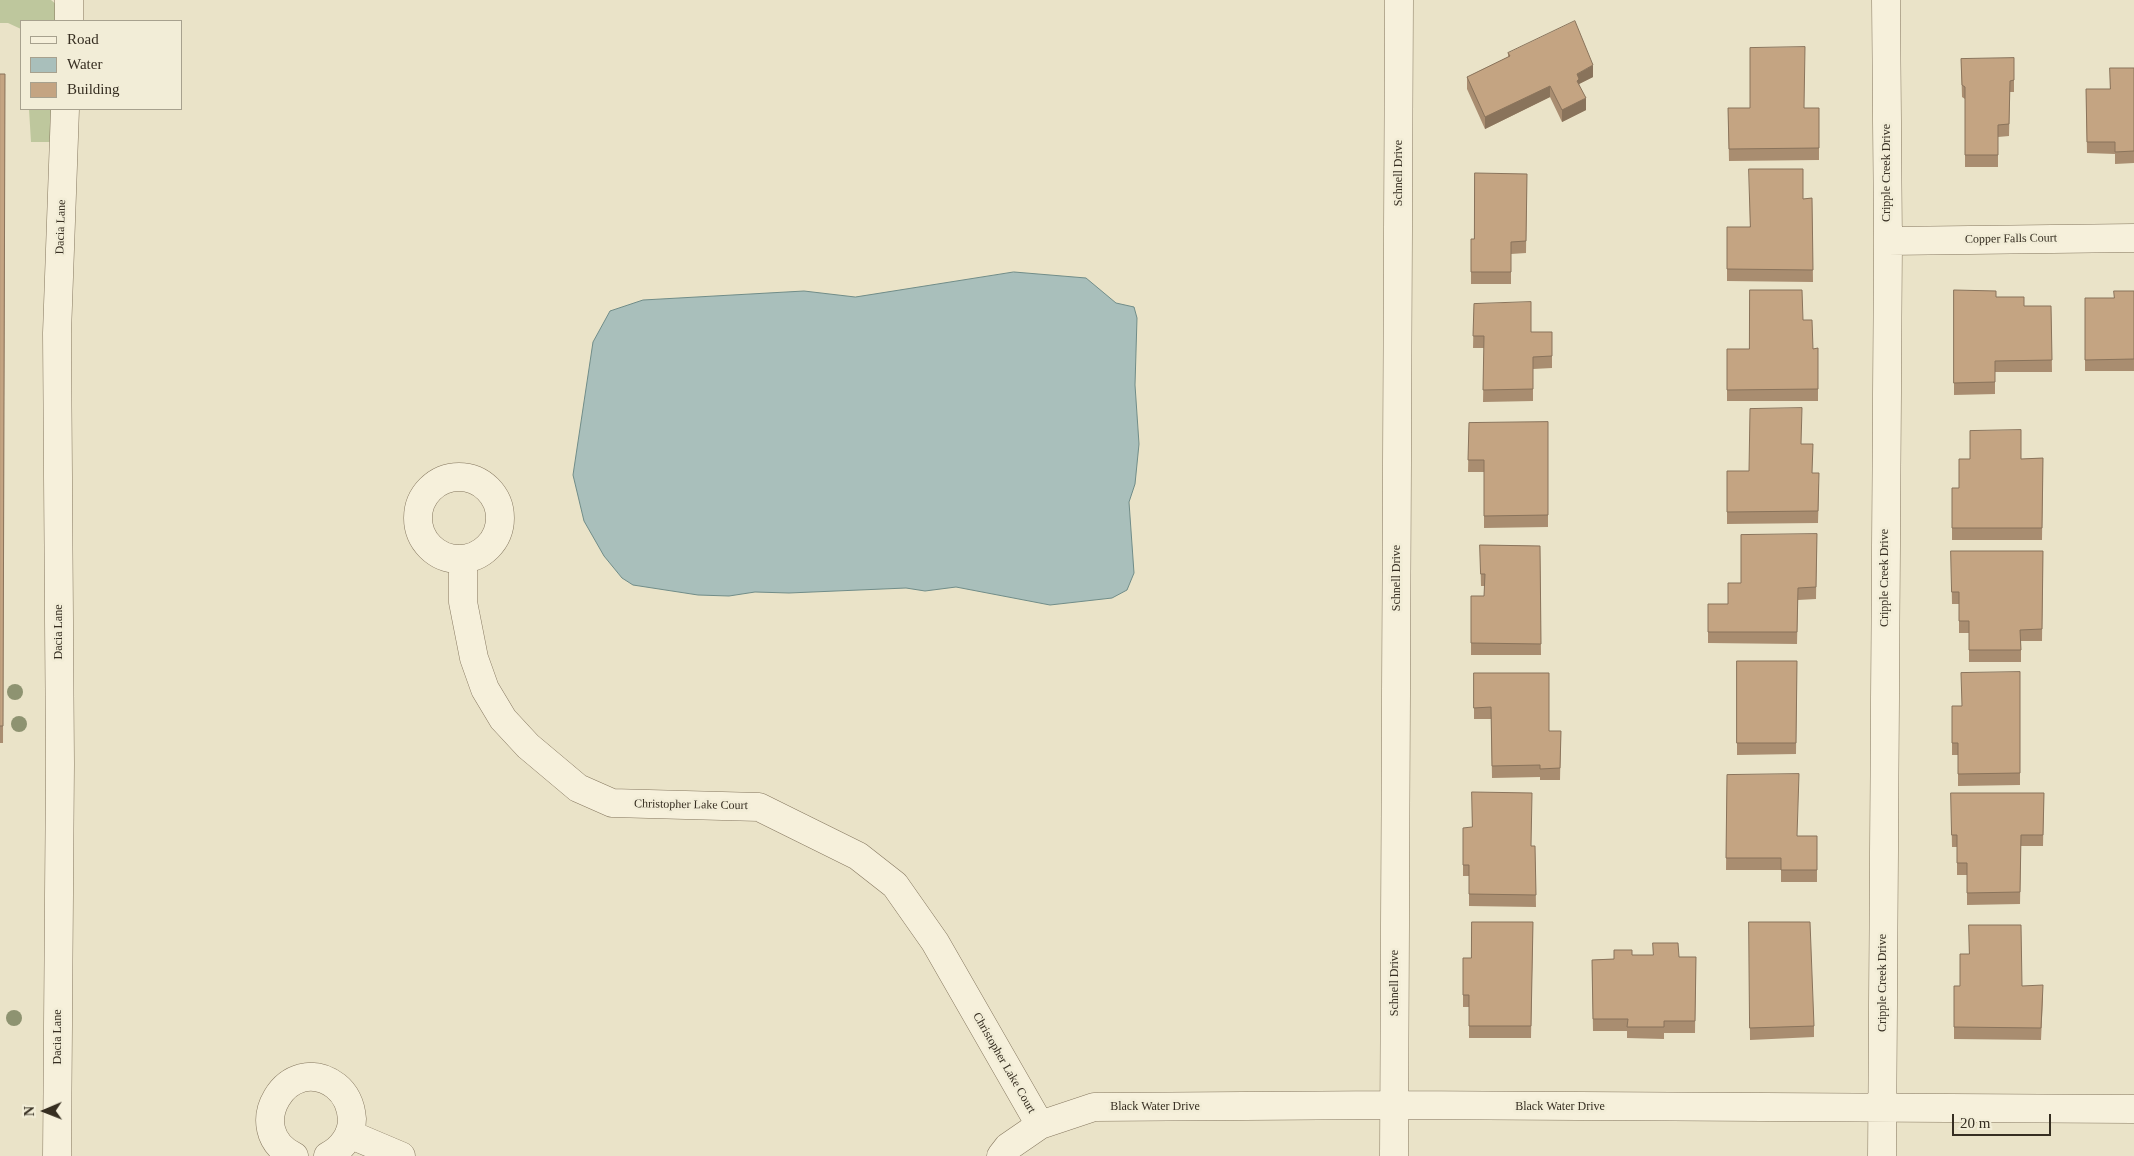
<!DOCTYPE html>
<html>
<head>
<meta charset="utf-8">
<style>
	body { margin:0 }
	#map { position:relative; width:2134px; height:1156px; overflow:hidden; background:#eae3c8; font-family:"Times New Roman",serif }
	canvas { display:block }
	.legend { position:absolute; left:20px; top:20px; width:162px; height:90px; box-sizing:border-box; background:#f2edd7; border:1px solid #a7a18e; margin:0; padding:6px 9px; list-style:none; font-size:15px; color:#362e21 }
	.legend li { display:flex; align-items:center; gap:10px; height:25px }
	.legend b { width:25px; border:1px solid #a7a18e }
	.north { position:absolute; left:20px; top:1086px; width:50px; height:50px; -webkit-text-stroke:4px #f2edd7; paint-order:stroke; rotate:269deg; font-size:14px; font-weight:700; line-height:20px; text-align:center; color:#362e21 }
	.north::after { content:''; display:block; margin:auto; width:18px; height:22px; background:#362e21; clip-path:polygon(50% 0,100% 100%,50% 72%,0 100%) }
	.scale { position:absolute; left:1952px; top:1114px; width:99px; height:22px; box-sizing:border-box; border:2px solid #362e21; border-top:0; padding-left:6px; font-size:15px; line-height:18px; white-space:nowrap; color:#362e21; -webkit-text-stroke:4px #f2edd7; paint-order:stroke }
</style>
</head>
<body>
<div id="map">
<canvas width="2134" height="1156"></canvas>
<ul class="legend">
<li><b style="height:6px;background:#f6f0db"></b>Road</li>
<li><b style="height:14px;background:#a9bfbb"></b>Water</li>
<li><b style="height:14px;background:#c4a482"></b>Building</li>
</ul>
<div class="north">N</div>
<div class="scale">20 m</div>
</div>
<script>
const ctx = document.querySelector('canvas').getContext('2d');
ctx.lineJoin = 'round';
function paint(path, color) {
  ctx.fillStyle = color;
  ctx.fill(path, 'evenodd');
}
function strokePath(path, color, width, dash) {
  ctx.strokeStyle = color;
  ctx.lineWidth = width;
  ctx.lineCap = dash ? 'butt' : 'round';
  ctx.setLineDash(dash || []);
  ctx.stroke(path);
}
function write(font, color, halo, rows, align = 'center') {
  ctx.font = font + ' "Times New Roman",serif';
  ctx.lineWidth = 5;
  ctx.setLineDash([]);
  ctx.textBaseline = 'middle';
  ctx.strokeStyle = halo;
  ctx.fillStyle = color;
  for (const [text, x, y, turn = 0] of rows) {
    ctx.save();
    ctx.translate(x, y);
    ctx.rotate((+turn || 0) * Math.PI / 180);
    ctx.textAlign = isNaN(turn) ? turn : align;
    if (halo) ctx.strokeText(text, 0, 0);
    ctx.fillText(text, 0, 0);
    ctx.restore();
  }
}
paint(new Path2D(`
	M 0,0 L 51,0 L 57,5 L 61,21 L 21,21 L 21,29 L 8,23 L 0,23 Z
	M 29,109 L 56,109 L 55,142 L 31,142 Z`), '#bec79d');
const water = new Path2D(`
	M 1014,272 L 1086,278 L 1116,303 L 1134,307 L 1137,318 L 1135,385 L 1139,444 L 1135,484 L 1129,502 L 1134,573 L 1127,590 L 1112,598 L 1050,605 L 956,587 L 925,591 L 906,588 L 789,593 L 755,592 L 729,596 L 698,595 L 633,585 L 622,578 L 604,556 L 584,521 L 573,475 L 593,342 L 610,311 L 643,300 L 804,291 L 855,297 Z`);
paint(water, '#a9bfbb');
strokePath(water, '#708c88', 1);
const street = new Path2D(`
	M 69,21 L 69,0
	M 1888,241 L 2134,238
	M418 518a41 41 0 1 1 82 0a41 41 0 1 1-82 0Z
	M 463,559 L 463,602 L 474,658 L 485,689 L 503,719 L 528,746 L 578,788 L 612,803 L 759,807 L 858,856 L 895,885 L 935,942 L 1040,1125
	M 349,1134 L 401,1156
	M 57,1156 L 60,764 L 57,333 L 65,109
	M 294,1156 C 240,1130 288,1050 336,1086 C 346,1094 351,1106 352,1119 C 352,1135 342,1149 328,1156
	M 1001,1156 L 1008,1147 L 1040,1125 L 1094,1107 L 1394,1105 L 2134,1109
	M 1394,1156 L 1399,0
	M 1882,1156 L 1888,241 L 1886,0`);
strokePath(street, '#85775f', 29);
strokePath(street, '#f6f0db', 28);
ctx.fillStyle = '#8e9371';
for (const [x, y] of [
	[15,692],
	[19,724],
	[14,1018]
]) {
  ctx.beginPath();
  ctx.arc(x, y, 8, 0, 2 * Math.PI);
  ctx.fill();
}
paint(new Path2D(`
	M 1508,53 L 1593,77 L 1579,84 L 1586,110 L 1562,122 L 1550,97 L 1485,129 L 1467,89 L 1467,77 L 1508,57 Z
	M 2014,58 L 2014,92 L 2010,92 L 2009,136 L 1998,137 L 1998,167 L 1965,167 L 1965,99 L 1962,97 L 1961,59 Z
	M 2134,68 L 2134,163 L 2115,164 L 2115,154 L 2087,153 L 2086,89 L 2110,89 Z
	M 0,74 L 5,74 L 3,743 L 0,743 Z
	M 1728,108 L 1819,108 L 1819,160 L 1729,161 Z
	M 1527,174 L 1526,253 L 1511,254 L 1511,284 L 1471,284 L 1471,239 L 1474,239 Z
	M 1812,198 L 1813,282 L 1727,281 L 1727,227 L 1749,227 L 1803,199 Z
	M 1954,290 L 1996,297 L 2024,306 L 2051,306 L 2052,372 L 1995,372 L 1995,394 L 1954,395 Z
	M 2134,291 L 2134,371 L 2085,371 L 2085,298 L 2114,298 Z
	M 1474,304 L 1531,332 L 1552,332 L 1552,368 L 1533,369 L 1533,401 L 1483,402 L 1484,348 L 1473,348 Z
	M 1803,320 L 1813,349 L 1818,348 L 1818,401 L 1727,401 L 1727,349 L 1749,349 Z
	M 1548,422 L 1548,527 L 1484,528 L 1484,472 L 1468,472 L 1469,423 Z
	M 1801,444 L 1812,473 L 1819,485 L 1818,523 L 1727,524 L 1727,471 L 1749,471 Z
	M 2043,458 L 2042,540 L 1952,540 L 1952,488 L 1959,488 L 2021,459 Z
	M 1817,534 L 1816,599 L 1798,600 L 1797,644 L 1708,643 L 1708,604 L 1728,604 L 1741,583 Z
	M 1480,545 L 1540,546 L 1541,655 L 1471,655 L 1471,596 L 1484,596 L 1485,586 L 1481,586 Z
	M 1951,551 L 2043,551 L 2042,641 L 2021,641 L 2021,662 L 1969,662 L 1969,633 L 1959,633 L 1959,604 L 1952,604 Z
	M 1737,661 L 1797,661 L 1796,754 L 1737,755 Z
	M 2020,672 L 2020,785 L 1958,786 L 1958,755 L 1952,755 L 1952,706 L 1962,706 Z
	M 1474,673 L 1549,731 L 1561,731 L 1560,780 L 1540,780 L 1540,777 L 1492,778 L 1491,719 L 1474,719 Z
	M 1727,775 L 1797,836 L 1817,836 L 1817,882 L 1781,882 L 1781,870 L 1726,870 Z
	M 1951,793 L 2044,793 L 2043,846 L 2021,846 L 2020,904 L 1967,905 L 1967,875 L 1957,875 L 1957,847 L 1952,847 Z
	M 1463,828 L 1531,846 L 1535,846 L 1536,907 L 1469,906 L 1469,876 L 1463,876 Z
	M 1533,922 L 1531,1038 L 1469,1038 L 1469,1007 L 1463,1007 L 1463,958 L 1471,958 Z
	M 1749,922 L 1814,1026 L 1814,1037 L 1750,1040 Z
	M 1632,955 L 1679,957 L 1696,957 L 1695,1033 L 1664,1033 L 1664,1039 L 1627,1038 L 1627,1031 L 1593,1031 L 1592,960 L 1614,959 Z
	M 1954,986 L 2022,986 L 2043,997 L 2041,1040 L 1954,1039 Z`), '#a98d70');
paint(new Path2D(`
	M 1593,65 L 1593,77 L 1579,84 L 1579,91 L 1577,93 L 1577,74 Z
	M 1550,86 L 1550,97 L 1485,129 L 1485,117 Z
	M 1586,98 L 1586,110 L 1562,122 L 1562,110 Z`), '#89735b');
const building = new Path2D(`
	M 1575,21 L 1593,65 L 1577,74 L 1579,79 L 1577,81 L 1586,98 L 1562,110 L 1550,86 L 1485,117 L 1467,77 L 1510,56 L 1508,53 Z
	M 1805,47 L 1804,108 L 1819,108 L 1819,148 L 1729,149 L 1728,108 L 1750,108 L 1750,48 Z
	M 2014,58 L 2014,80 L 2010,81 L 2009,124 L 1998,125 L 1998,155 L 1965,155 L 1965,87 L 1962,85 L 1961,59 Z
	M 2110,68 L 2134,68 L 2134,151 L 2115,152 L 2115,142 L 2087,142 L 2086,89 L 2110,89 Z
	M 0,74 L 5,74 L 3,726 L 0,726 Z
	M 1749,169 L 1803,169 L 1803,199 L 1812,198 L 1813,270 L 1727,269 L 1727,227 L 1750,227 Z
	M 1475,173 L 1527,174 L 1526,241 L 1511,242 L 1511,272 L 1471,272 L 1471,239 L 1474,239 Z
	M 1750,290 L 1802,290 L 1803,320 L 1812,320 L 1813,349 L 1818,348 L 1818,389 L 1727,390 L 1727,349 L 1749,349 Z
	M 1954,290 L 1996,291 L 1996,297 L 2024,297 L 2024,306 L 2051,306 L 2052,360 L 1995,361 L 1995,382 L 1954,383 Z
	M 2114,291 L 2134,291 L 2134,359 L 2085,360 L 2085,298 L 2114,298 Z
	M 1531,302 L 1531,332 L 1552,332 L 1552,356 L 1533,357 L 1533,389 L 1483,390 L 1484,336 L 1473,336 L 1474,304 Z
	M 1802,408 L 1801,444 L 1813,444 L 1812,473 L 1819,473 L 1818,511 L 1727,512 L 1727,471 L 1749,471 L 1750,409 Z
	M 1548,422 L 1548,515 L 1484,516 L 1484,460 L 1468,460 L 1469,423 Z
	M 2021,430 L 2021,459 L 2043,458 L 2042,528 L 1952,528 L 1952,488 L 1959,488 L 1959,459 L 1970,459 L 1970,431 Z
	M 1817,534 L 1816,587 L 1798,588 L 1797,632 L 1708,632 L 1708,604 L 1728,604 L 1728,583 L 1741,583 L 1741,535 Z
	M 1480,545 L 1540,546 L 1541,644 L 1471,643 L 1471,596 L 1484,596 L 1485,574 L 1481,574 Z
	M 1951,551 L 2043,551 L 2042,629 L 2020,630 L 2021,650 L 1969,650 L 1969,621 L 1959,621 L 1959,592 L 1952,592 Z
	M 1737,661 L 1797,661 L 1796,743 L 1737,743 Z
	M 2020,672 L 2020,773 L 1958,774 L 1958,743 L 1952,743 L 1952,706 L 1962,706 L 1961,673 Z
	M 1474,673 L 1549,673 L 1549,731 L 1561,731 L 1560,768 L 1540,769 L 1540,765 L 1492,766 L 1491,707 L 1474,708 Z
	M 1799,774 L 1797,836 L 1817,836 L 1817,870 L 1781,870 L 1781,858 L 1726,858 L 1727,775 Z
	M 1472,792 L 1532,793 L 1531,846 L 1535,846 L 1536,895 L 1469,894 L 1469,865 L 1463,865 L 1463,828 L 1472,827 Z
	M 1951,793 L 2044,793 L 2043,835 L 2021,835 L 2020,892 L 1967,893 L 1967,863 L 1957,863 L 1957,835 L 1952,835 Z
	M 1472,922 L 1533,922 L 1531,1026 L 1469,1026 L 1469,995 L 1463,995 L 1463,958 L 1471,958 Z
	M 1749,922 L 1810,922 L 1814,1026 L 1750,1028 Z
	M 1969,925 L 2021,925 L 2022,986 L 2043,985 L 2041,1028 L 1954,1027 L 1954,986 L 1960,986 L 1960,954 L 1969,954 Z
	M 1653,943 L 1678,943 L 1679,957 L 1696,957 L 1695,1021 L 1664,1021 L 1664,1027 L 1627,1027 L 1628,1019 L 1593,1019 L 1592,960 L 1614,959 L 1614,950 L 1632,950 L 1632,955 L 1653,955 Z`);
paint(building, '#c4a482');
strokePath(building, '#89735b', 1);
write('12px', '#362e21', '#f2edd7', [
	["Schnell Drive",1399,173,-90],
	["Cripple Creek Drive",1887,173,-90],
	["Dacia Lane",61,227,-88],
	["Copper Falls Court",2011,239,-1],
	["Schnell Drive",1397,578,-90],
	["Cripple Creek Drive",1885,578,-90],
	["Dacia Lane",59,632,-90],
	["Christopher Lake Court",691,805,1],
	["Schnell Drive",1395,983,-90],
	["Cripple Creek Drive",1883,983,-90],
	["Dacia Lane",58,1037,-90],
	["Christopher Lake Court",1004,1063,60],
	["Black Water Drive",1155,1107],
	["Black Water Drive",1560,1107]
]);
</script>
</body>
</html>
